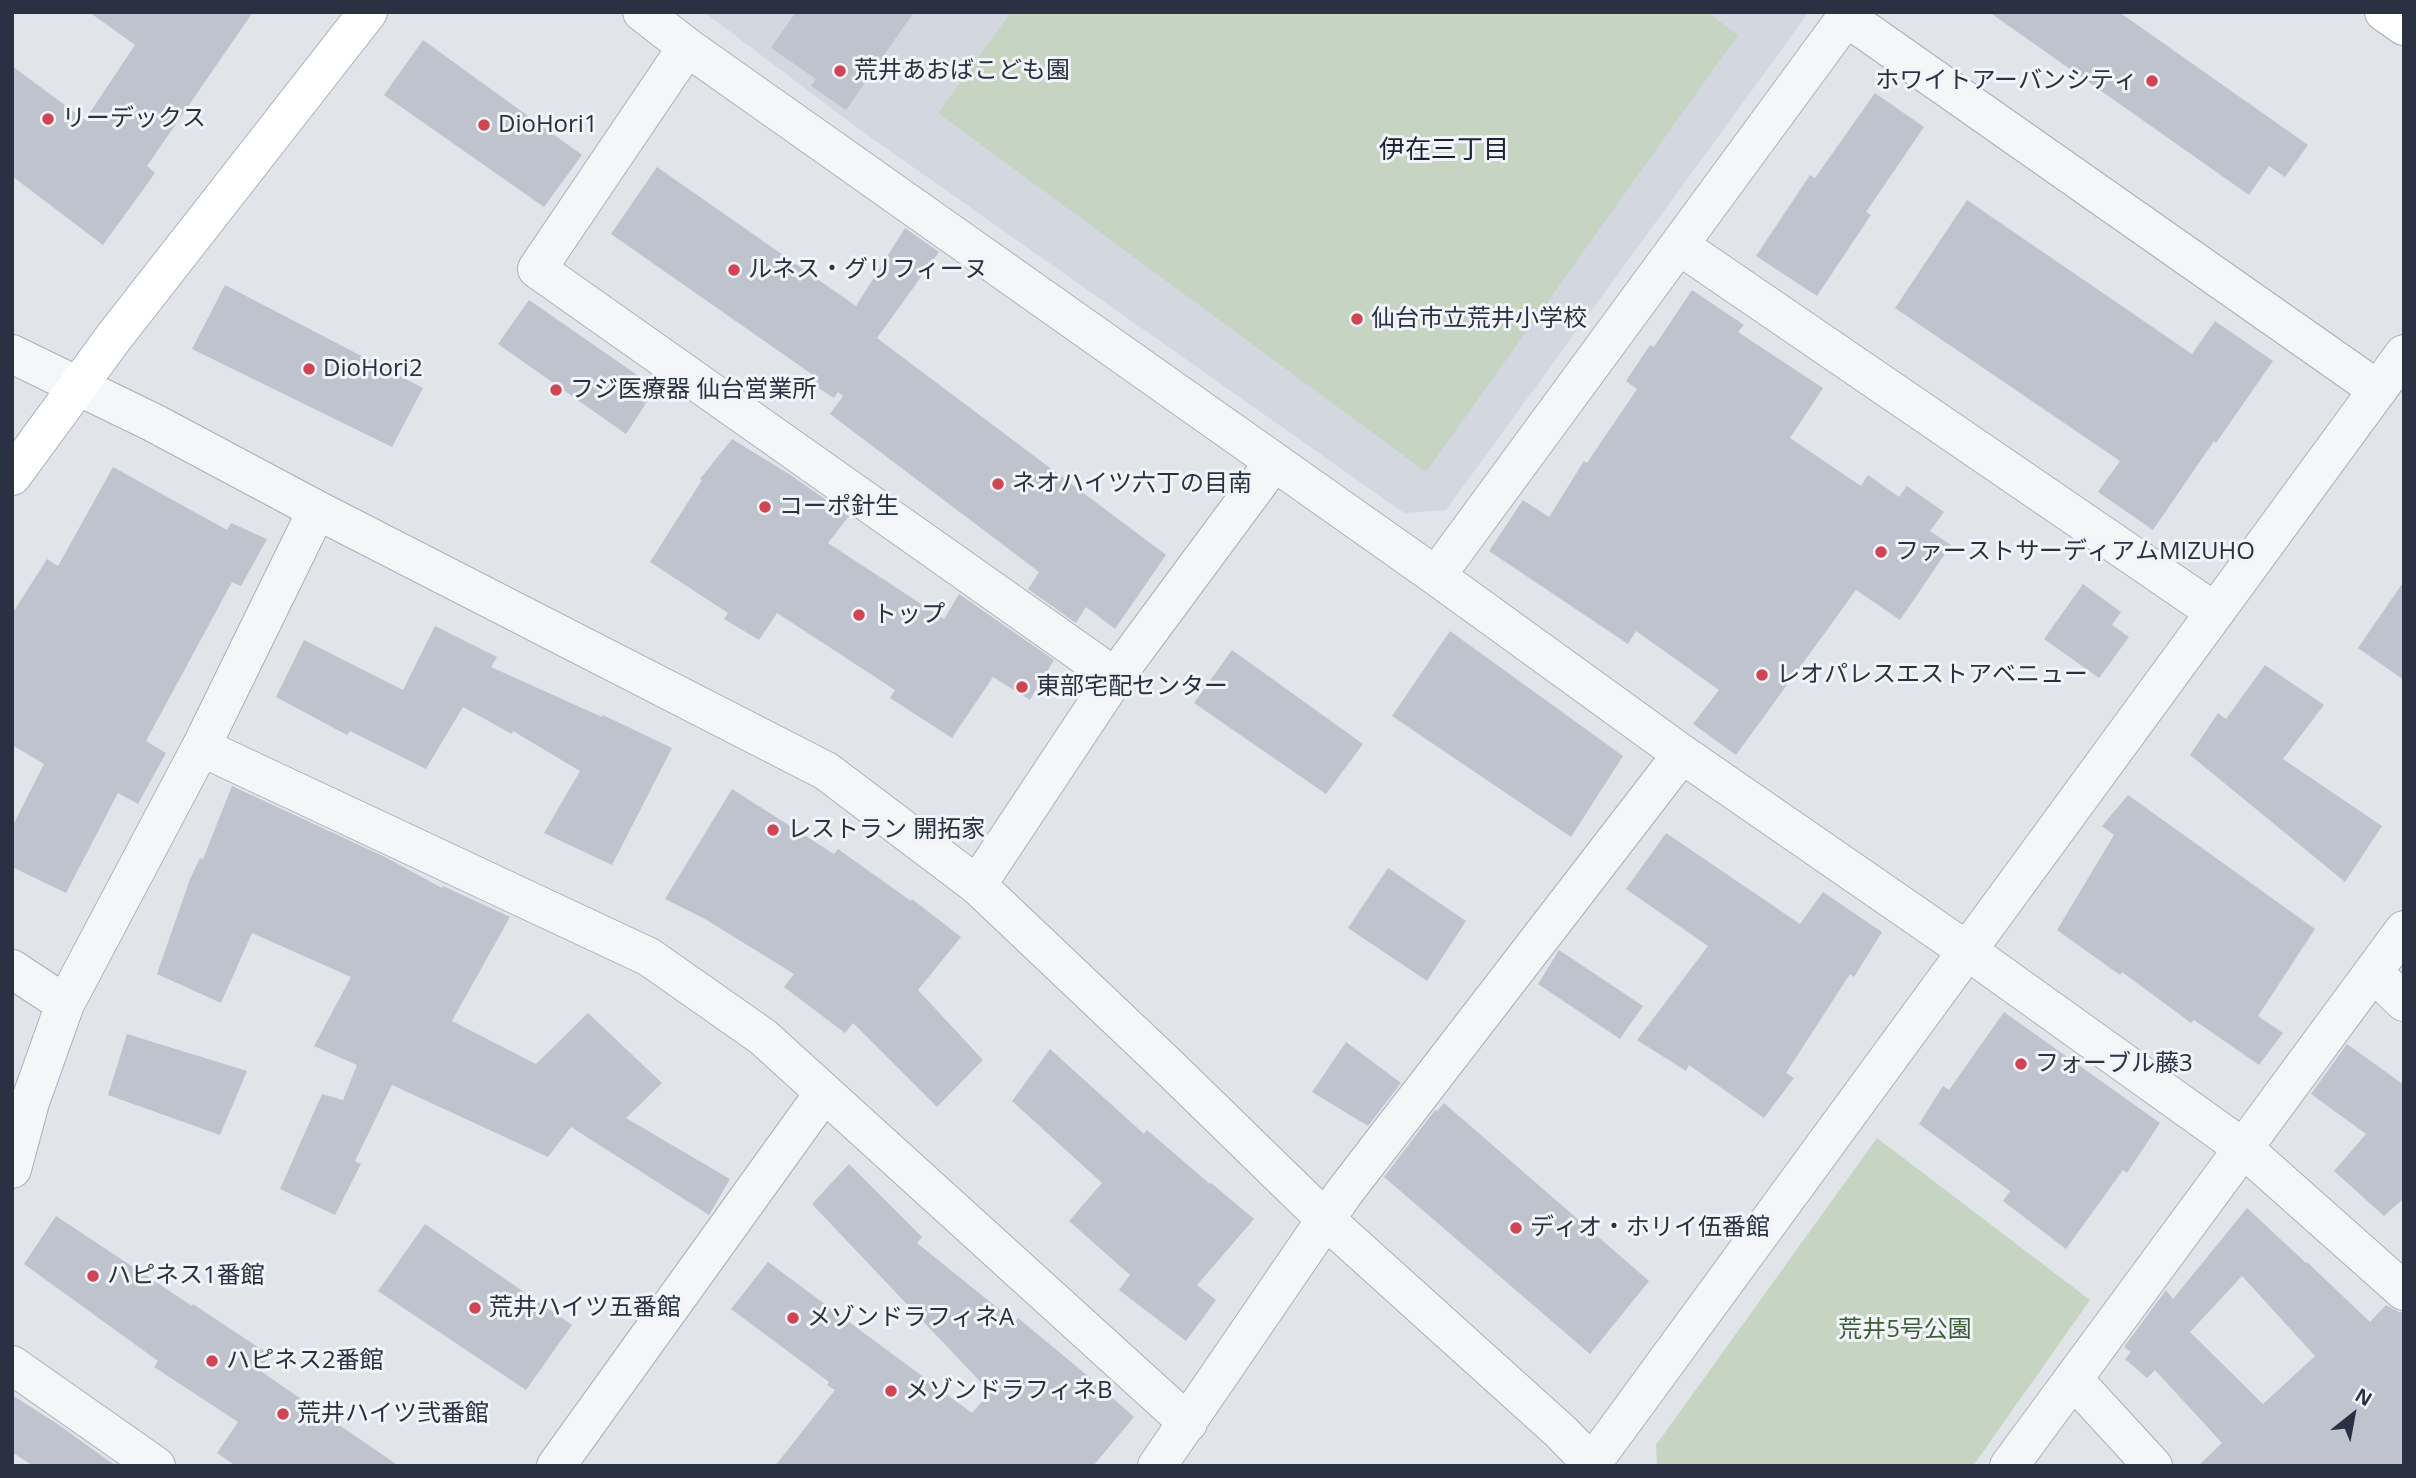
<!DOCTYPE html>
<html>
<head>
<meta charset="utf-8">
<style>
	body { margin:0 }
	#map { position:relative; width:2416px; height:1478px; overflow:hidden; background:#e1e5ea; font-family:"Open Sans",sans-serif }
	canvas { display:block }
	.frame { position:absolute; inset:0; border:14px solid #293142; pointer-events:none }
	.north { position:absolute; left:2318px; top:1380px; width:70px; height:70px; -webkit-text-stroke:5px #f1f4f8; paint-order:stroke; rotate:31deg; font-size:19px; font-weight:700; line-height:28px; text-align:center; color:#293142 }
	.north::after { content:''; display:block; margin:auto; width:24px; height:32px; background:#293142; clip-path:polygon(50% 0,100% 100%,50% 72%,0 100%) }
</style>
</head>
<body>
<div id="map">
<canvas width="2416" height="1478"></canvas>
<div class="frame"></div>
<div class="north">N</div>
</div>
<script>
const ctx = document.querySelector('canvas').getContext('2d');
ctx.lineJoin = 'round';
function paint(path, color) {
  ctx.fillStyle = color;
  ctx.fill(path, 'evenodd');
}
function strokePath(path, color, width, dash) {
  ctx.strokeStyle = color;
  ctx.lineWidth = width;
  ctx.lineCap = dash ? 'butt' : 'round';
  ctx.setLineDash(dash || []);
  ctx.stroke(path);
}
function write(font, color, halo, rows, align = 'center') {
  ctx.font = font + ' "Open Sans","Noto Sans JP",sans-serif';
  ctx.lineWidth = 6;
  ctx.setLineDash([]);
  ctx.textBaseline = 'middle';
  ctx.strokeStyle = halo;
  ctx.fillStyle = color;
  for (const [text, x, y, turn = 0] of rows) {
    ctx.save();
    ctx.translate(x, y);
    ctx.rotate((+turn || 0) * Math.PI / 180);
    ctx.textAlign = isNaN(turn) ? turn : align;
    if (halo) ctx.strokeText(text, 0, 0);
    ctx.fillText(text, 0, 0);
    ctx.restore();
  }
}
paint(new Path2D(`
	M 704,12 L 1809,12 L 1446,510 L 1404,513 L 859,129 Z`), '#d3d7df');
paint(new Path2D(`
	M 1011,12 L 1707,12 L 1738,35 L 1426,472 L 938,113 Z
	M 1877,1138 L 2090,1300 L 1973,1466 L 1657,1466 L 1656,1445 Z`), '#c6d4c2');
paint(new Path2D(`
	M 89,12 L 253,12 L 147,166 L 155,173 L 103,245 L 12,176 L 12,66 L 85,120 L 135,45 Z
	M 796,12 L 914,12 L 846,110 L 811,86 L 816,79 L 771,48 Z
	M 1989,12 L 2119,12 L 2308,145 L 2285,177 L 2269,166 L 2249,195 Z
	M 423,40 L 582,155 L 544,207 L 384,95 Z
	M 1875,93 L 1924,127 L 1866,212 L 1871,215 L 1817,296 L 1756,256 L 1810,175 L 1815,178 Z
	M 657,167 L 856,306 L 905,228 L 939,252 L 877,338 L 1166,555 L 1115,629 L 1086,607 L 1076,623 L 1028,589 L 1039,572 L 830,414 L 843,396 L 838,392 L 834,398 L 809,382 L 813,375 L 611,234 Z
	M 1967,200 L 2192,354 L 2215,321 L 2273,361 L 2216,443 L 2214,441 L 2153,530 L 2098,492 L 2120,461 L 1895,308 Z
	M 225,285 L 423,388 L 392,447 L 192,349 Z
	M 1692,290 L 1744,325 L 1738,332 L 1823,388 L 1790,438 L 1861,486 L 1868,475 L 1899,497 L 1907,486 L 1944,512 L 1930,531 L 1951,545 L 1900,620 L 1856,590 L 1736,755 L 1693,724 L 1719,690 L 1636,631 L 1628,644 L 1489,551 L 1523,500 L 1549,517 L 1584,461 L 1587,463 L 1637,389 L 1626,381 L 1650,345 L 1654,347 Z
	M 529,300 L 656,388 L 626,434 L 498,344 Z
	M 732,439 L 789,474 L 849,516 L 828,543 L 944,619 L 959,594 L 1054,660 L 1030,700 L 993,677 L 952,738 L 890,698 L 895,690 L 777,613 L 759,640 L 724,619 L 728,613 L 650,562 L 702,480 L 700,479 Z
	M 113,467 L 227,530 L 231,523 L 267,539 L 241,586 L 232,582 L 146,741 L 166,753 L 138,804 L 118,793 L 66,893 L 12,867 L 12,827 L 44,764 L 12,745 L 12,614 L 47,559 L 58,566 Z
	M 2404,581 L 2404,680 L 2358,648 Z
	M 2083,584 L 2121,612 L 2112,625 L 2129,637 L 2099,678 L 2044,639 Z
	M 435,626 L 497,657 L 491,667 L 602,717 L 603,715 L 672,748 L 612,865 L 544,833 L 580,771 L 513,731 L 512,734 L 463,707 L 426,769 L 350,731 L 347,735 L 276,697 L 304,640 L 403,690 Z
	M 1450,631 L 1623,756 L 1571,837 L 1392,716 Z
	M 1232,650 L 1363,744 L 1326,794 L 1194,703 Z
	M 2265,665 L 2324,705 L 2283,759 L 2382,826 L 2345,882 L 2190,755 L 2218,713 L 2226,719 Z
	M 232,786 L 385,857 L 442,888 L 443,886 L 510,917 L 452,1021 L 536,1064 L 588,1013 L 662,1083 L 626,1118 L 730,1179 L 709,1215 L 571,1127 L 548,1157 L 392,1085 L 355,1161 L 361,1164 L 335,1215 L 280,1189 L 322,1094 L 343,1100 L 357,1065 L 314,1046 L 351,977 L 252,933 L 221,1003 L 157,974 L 190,879 L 200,858 L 203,859 Z
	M 732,789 L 834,854 L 838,849 L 911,901 L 912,899 L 961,937 L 918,990 L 983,1060 L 937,1107 L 853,1023 L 845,1033 L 784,987 L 794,974 L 705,919 L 665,899 Z
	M 2128,795 L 2315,929 L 2258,1016 L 2283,1033 L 2259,1065 L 2194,1020 L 2191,1023 L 2122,972 L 2120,975 L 2057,930 L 2114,835 L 2102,826 Z
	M 1666,833 L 1800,924 L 1823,892 L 1882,932 L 1854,977 L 1850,974 L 1786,1073 L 1794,1078 L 1764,1118 L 1689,1065 L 1686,1071 L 1637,1040 L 1708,946 L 1626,889 Z
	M 1388,868 L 1466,921 L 1427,981 L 1348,928 Z
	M 1559,950 L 1643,1006 L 1620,1039 L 1538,984 Z
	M 2004,1012 L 2160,1123 L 2127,1173 L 2123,1170 L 2066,1249 L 2003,1201 L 2010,1191 L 1919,1124 L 1943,1086 L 1949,1090 Z
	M 127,1034 L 247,1071 L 220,1135 L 108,1095 Z
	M 1346,1042 L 1401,1083 L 1368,1126 L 1312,1092 Z
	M 2347,1044 L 2404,1085 L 2404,1198 L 2384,1216 L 2334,1171 L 2366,1134 L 2311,1094 Z
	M 1050,1049 L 1144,1134 L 1147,1130 L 1210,1184 L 1211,1183 L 1254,1219 L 1197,1285 L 1216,1300 L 1186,1341 L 1119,1290 L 1130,1275 L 1069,1221 L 1102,1183 L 1012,1101 Z
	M 1444,1103 L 1649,1281 L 1590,1354 L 1384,1177 L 1435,1110 L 1437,1111 Z
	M 849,1164 L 922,1237 L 917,1243 L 1015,1322 L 1018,1318 L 1088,1376 L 1134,1417 L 1093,1466 L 775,1466 L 835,1390 L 827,1385 L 829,1382 L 731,1309 L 768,1262 L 972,1413 L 990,1392 L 812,1204 Z
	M 2247,1208 L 2306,1263 L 2307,1262 L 2370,1322 L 2386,1305 L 2399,1312 L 2404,1312 L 2404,1466 L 2198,1466 L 2222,1443 L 2155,1370 L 2147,1378 L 2125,1359 L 2131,1352 L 2124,1347 L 2166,1290 L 2173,1299 ZM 2242,1276 L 2315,1356 L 2263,1404 L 2190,1332 Z
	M 56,1216 L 192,1306 L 193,1304 L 270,1355 L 259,1370 L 399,1466 L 236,1466 L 217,1453 L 238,1422 L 154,1367 L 158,1361 L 24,1264 Z
	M 425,1224 L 572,1325 L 526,1390 L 378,1291 Z
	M 12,1395 L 56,1423 L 116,1466 L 33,1466 L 12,1452 Z`), '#bfc3cd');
const street = new Path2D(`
	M 642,12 L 687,47 L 1436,576 L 1682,754 L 1986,964 L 2243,1148 L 2404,1291
	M 1846,17 L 2378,390
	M 687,47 L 537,269 L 1115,677
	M 1680,246 L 2199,601 L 2216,610
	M 12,354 L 154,423 L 317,510 L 826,771 L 977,885 L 1169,1067 L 1325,1219 L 1561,1432 L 1594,1466
	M 1436,576 L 1850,12
	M 201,747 L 649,957 L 763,1037 L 1188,1423
	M 977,885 L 1115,677 L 1274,462
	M 12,969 L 65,1004
	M 2373,972 L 2404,1002
	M 12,1169 L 30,1102 L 65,1004 L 201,747 L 317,510
	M 12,1365 L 156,1466
	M 2073,1379 L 2153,1466
	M 556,1466 L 824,1093
	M 1157,1466 L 1343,1194 L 1682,754
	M 1590,1466 L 2404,354
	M 2009,1466 L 2404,930`);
const secondary = new Path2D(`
	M 2384,12 L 2404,26
	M 12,476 L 114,337 L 368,12`);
strokePath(street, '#aaafb8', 40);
strokePath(secondary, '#aaafb8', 40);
strokePath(street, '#f4f6f8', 38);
strokePath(secondary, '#fff', 38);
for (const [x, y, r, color] of [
	[840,71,7,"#d04553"],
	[2152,81,7,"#d04553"],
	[48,119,7,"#d04553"],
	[484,125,7,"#d04553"],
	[734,270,7,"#d04553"],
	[1357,319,7,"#d04553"],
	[309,369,7,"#d04553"],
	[556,390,7,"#d04553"],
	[998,484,7,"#d04553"],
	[765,507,7,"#d04553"],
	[1881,552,7,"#d04553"],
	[859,615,7,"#d04553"],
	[1762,675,7,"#d04553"],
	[1022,687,7,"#d04553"],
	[773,830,7,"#d04553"],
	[2021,1064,7,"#d04553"],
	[1516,1228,7,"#d04553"],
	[93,1276,7,"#d04553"],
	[475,1308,7,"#d04553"],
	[793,1318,7,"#d04553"],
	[212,1361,7,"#d04553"],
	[891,1391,7,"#d04553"],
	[283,1414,7,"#d04553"]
]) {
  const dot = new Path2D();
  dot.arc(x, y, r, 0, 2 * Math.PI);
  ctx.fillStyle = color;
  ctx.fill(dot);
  strokePath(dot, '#f1f4f8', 2.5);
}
write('24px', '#293142', '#f1f4f8', [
	["荒井あおばこども園",854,71],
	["ホワイトアーバンシティ",2138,81,"right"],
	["リーデックス",62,119],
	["DioHori1",498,125],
	["ルネス・グリフィーヌ",748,270],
	["仙台市立荒井小学校",1371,319],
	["DioHori2",323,369],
	["フジ医療器 仙台営業所",570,390],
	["ネオハイツ六丁の目南",1012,484],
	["コーポ針生",779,507],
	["ファーストサーディアムMIZUHO",1895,552],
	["トップ",873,615],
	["レオパレスエストアベニュー",1776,675],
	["東部宅配センター",1036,687],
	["レストラン 開拓家",787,830],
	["フォーブル藤3",2035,1064],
	["ディオ・ホリイ伍番館",1530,1228],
	["ハピネス1番館",107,1276],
	["荒井ハイツ五番館",489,1308],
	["メゾンドラフィネA",807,1318],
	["ハピネス2番館",226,1361],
	["メゾンドラフィネB",905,1391],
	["荒井ハイツ弐番館",297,1414]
], 'left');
write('24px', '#3c5e36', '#f1f4f8', [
	["荒井5号公園",1905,1330]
]);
write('26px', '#1b2233', '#f1f4f8', [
	["伊在三丁目",1444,151]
]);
</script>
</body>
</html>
